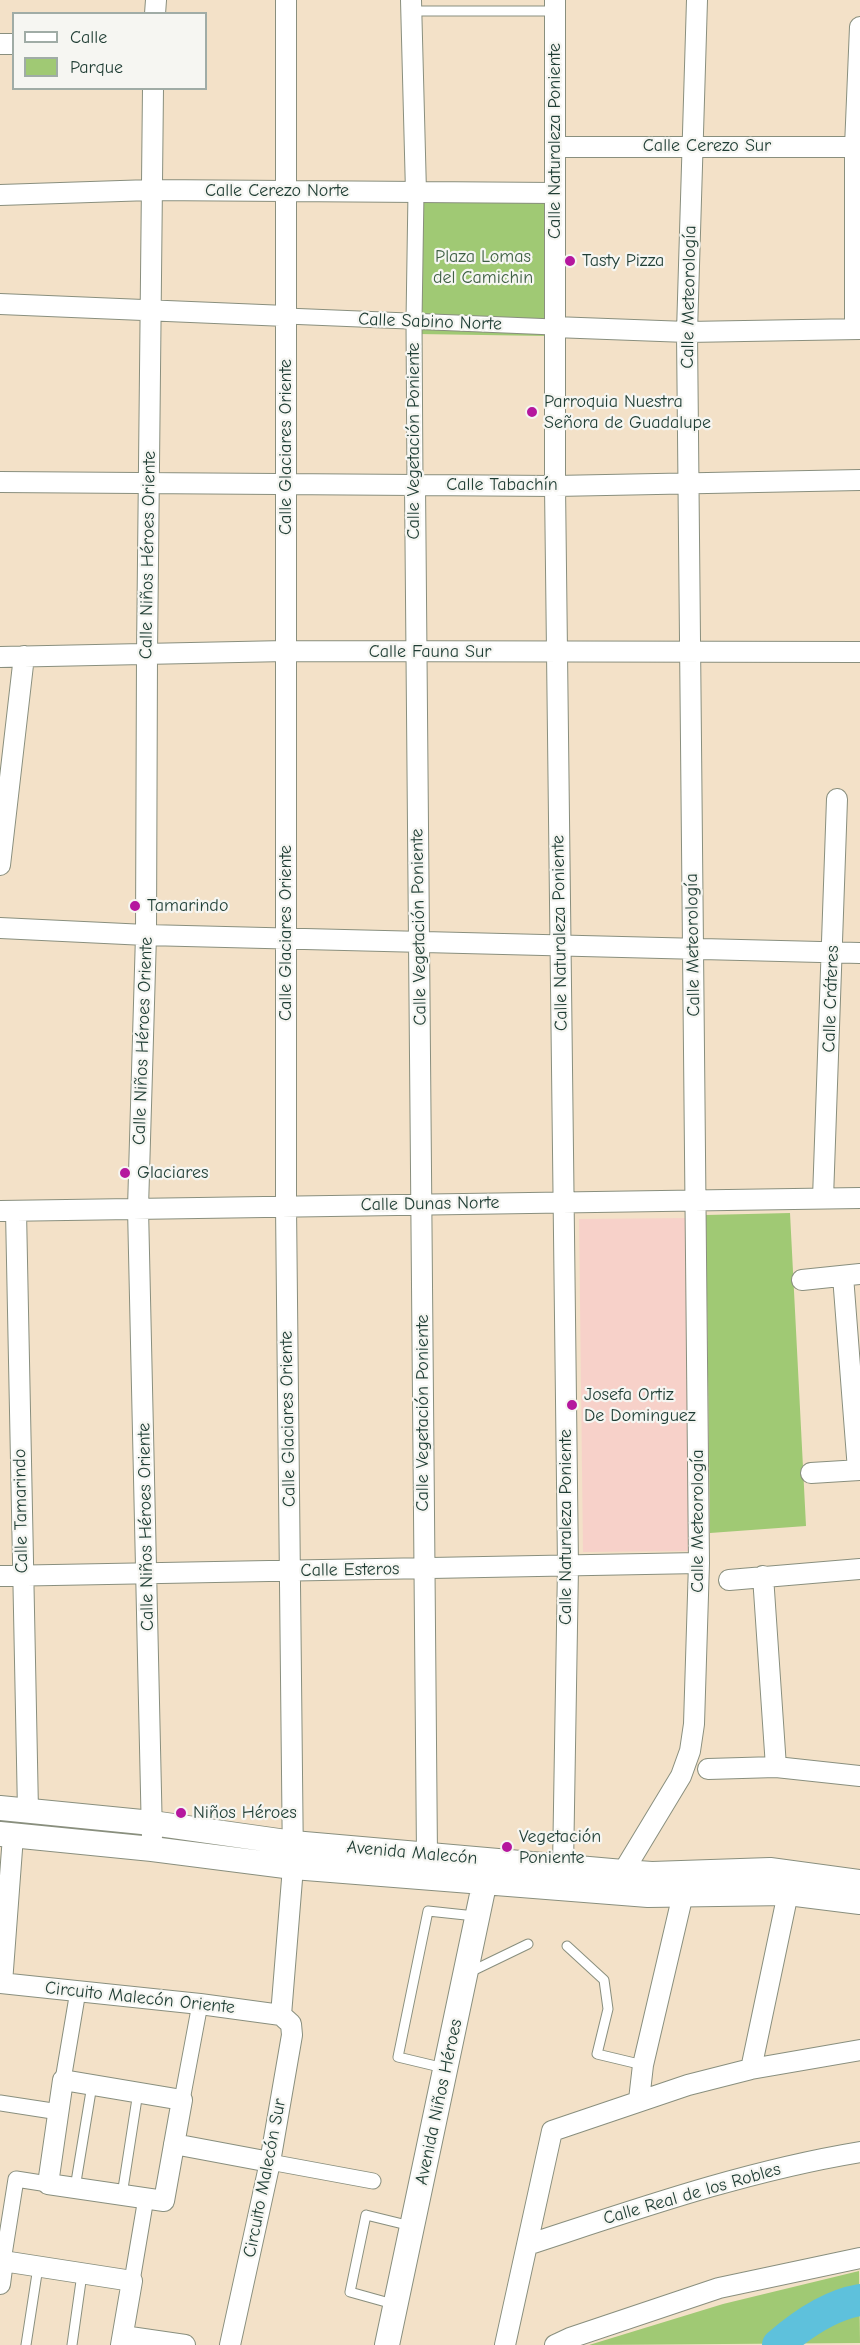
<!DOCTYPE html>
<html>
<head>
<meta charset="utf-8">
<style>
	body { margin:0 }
	#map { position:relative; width:860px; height:2345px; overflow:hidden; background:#f3e1c8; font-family:"Comic Neue",sans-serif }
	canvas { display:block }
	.legend { position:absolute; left:12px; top:12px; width:195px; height:78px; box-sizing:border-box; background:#f6f6f2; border:2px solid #a0aca6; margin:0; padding:8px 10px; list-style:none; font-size:18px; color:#1f3d34 }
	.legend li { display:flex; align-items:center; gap:12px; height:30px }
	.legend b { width:30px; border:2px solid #a0aca6 }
</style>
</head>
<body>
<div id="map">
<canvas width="860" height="2345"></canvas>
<ul class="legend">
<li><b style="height:8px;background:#fff"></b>Calle</li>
<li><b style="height:16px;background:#a0c974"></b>Parque</li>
</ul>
</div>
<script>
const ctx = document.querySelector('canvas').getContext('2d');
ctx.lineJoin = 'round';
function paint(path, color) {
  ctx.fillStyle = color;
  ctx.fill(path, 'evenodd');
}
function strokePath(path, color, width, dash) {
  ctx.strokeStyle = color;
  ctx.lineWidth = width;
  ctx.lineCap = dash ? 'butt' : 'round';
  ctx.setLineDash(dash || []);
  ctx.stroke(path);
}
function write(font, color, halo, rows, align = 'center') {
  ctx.font = font + ' "Comic Neue",sans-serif';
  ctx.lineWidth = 4.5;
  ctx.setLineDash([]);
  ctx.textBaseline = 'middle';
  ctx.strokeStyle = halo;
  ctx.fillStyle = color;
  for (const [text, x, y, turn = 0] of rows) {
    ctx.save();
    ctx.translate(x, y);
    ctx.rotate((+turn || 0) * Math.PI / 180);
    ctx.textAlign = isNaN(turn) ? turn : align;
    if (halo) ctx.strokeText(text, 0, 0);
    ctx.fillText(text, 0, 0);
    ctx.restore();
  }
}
paint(new Path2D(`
	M 685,1218 L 689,1551 L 583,1552 L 579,1219 Z`), '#f7d1c9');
paint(new Path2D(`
	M 420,199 L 549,201 L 547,336 L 418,334 Z
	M 790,1213 L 806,1526 L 710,1533 L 706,1215 Z
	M 859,2271 L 860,2343 L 589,2345 L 723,2304 Z`), '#a0c974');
strokePath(new Path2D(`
	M 778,2345 C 801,2325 830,2305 860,2300`), '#5ec1dc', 32);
const service = new Path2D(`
	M 412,11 L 555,11
	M 567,1946 L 604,1980 L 608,2009 L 597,2054 L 643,2065
	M 468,1973 L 528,1944
	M 444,2068 L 398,2057 L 428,1911 L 475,1916
	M 75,2188 L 92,2085
	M 122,2195 L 138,2092
	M 393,2304 L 350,2292 L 366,2215 L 411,2226
	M 26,2345 L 38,2267
	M 72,2345 L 82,2274`);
const pedestrian = new Path2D(`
	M 286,316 L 554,327
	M 415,484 L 414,321 L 416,192
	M 63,2080 L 78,1991
	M 182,2100 L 200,2004
	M 0,2103 L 59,2112
	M 270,2162 L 373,2181
	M 0,2261 L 3,2261 L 16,2179 L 48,2184
	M 132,2281 L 146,2198`);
const minor = new Path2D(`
	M 411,0 L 416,192
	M 555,0 L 555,486 L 568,1566 L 563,1867
	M 155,14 L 156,0
	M 0,44 L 14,44
	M 555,147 L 860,147
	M 0,195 L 151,190 L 555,193
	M 0,304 L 286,316
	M 554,327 L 687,332 L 860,329
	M 855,329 L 855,147 L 860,27
	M 0,482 L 555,486 L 860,480
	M 415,484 L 427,1855
	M 0,657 L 286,651 L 860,652
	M 0,865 L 24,656
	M 0,928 L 146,935 L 860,953
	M 823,1198 L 837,799
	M 0,1211 L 860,1198
	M 16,1211 L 28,1811
	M 843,1276 L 858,1470
	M 802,1280 L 860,1274
	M 811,1473 L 860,1470
	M 0,1576 L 699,1563
	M 763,1576 L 776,1767
	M 729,1580 L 860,1569
	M 708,1769 L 776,1767 L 860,1776
	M 152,1837 L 138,1208 L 146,935 L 147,654 L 153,88
	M 623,1872 L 681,1776 L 690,1751 L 694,1724 L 699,1563 L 687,332 L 697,0
	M 0,1983 L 200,2004 L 281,2015
	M 2,1983 L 13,1836
	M 281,2015 L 293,1867 L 286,1206 L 286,0
	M 751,2069 L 788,1893
	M 63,2080 L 182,2100 L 164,2201 L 48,2184 Z
	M 639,2100 L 643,2065 L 683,1894
	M 174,2144 L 270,2162
	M 527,2245 C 637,2209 745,2171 860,2152
	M 0,2284 L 3,2261 L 132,2281 L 121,2345
	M 123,2336 L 185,2345
	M 230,2345 L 270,2162 L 292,2035 L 291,2024 L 281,2015
	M 505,2345 L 552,2131 L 688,2085 L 751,2069 L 860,2050
	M 555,2345 L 570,2338 L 719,2288 L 860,2258`);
const tertiary = new Path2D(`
	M 0,1808 L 152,1823 L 293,1843 L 623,1872 L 652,1874 L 770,1870 L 860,1882
	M 0,1834 L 152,1849 L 293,1867 L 648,1895 L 788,1893 L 860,1902
	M 387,2345 L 488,1866`);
strokePath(service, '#898f7e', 11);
strokePath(pedestrian, '#898f7e', 17);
strokePath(minor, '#898f7e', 22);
strokePath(tertiary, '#898f7e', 26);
strokePath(service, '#fff', 9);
strokePath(pedestrian, '#fff', 15);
strokePath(minor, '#fff', 20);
strokePath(tertiary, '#fff', 24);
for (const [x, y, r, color] of [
	[570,261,6,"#b5179e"],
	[532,412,6,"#b5179e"],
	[135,906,6,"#b5179e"],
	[125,1173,6,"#b5179e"],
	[572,1405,6,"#b5179e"],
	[181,1813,6,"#b5179e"],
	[507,1847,6,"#b5179e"]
]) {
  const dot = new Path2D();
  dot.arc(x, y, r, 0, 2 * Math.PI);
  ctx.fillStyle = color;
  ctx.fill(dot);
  strokePath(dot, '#f6f6f2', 2);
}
write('18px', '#1f3d34', '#f6f6f2', [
	["Calle Naturaleza Poniente",555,141,-90],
	["Calle Cerezo Sur",707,146],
	["Calle Cerezo Norte",277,191],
	["Calle Meteorología",689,297,-89],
	["Calle Sabino Norte",430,322,2],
	["Calle Vegetación Poniente",414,441,-90],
	["Calle Glaciares Oriente",286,447,-90],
	["Calle Tabachín",502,485],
	["Calle Niños Héroes Oriente",148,555,-89],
	["Calle Fauna Sur",430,652],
	["Calle Vegetación Poniente",419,927,-91],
	["Calle Glaciares Oriente",286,933,-90],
	["Calle Naturaleza Poniente",560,933,-91],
	["Calle Meteorología",693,945,-91],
	["Calle Cráteres",831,999,-88],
	["Calle Niños Héroes Oriente",143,1041,-88],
	["Calle Dunas Norte",430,1204,-1],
	["Calle Vegetación Poniente",423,1413,-90],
	["Calle Glaciares Oriente",288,1419,-91],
	["Calle Tamarindo",21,1511,-91],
	["Calle Meteorología",698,1521,-90],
	["Calle Niños Héroes Oriente",146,1527,-91],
	["Calle Naturaleza Poniente",566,1527,-90],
	["Calle Esteros",350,1570,-1],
	["Avenida Malecón",412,1853,5],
	["Circuito Malecón Oriente",140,1998,6],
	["Avenida Niños Héroes",439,2102,-78],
	["Circuito Malecón Sur",265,2178,-79],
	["Calle Real de los Robles",692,2194,-16]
]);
write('18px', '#3f6044', '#f6f6f2', [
	["Plaza Lomas",483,257],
	["del Camichin",483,278]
]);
write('18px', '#1f3d34', '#f6f6f2', [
	["Tasty Pizza",582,261],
	["Parroquia Nuestra",544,402],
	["Señora de Guadalupe",544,423],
	["Tamarindo",147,906],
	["Glaciares",137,1173],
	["Josefa Ortiz",584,1395],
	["De Dominguez",584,1416],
	["Niños Héroes",193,1813],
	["Vegetación",519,1837],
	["Poniente",519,1858]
], 'left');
</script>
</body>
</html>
